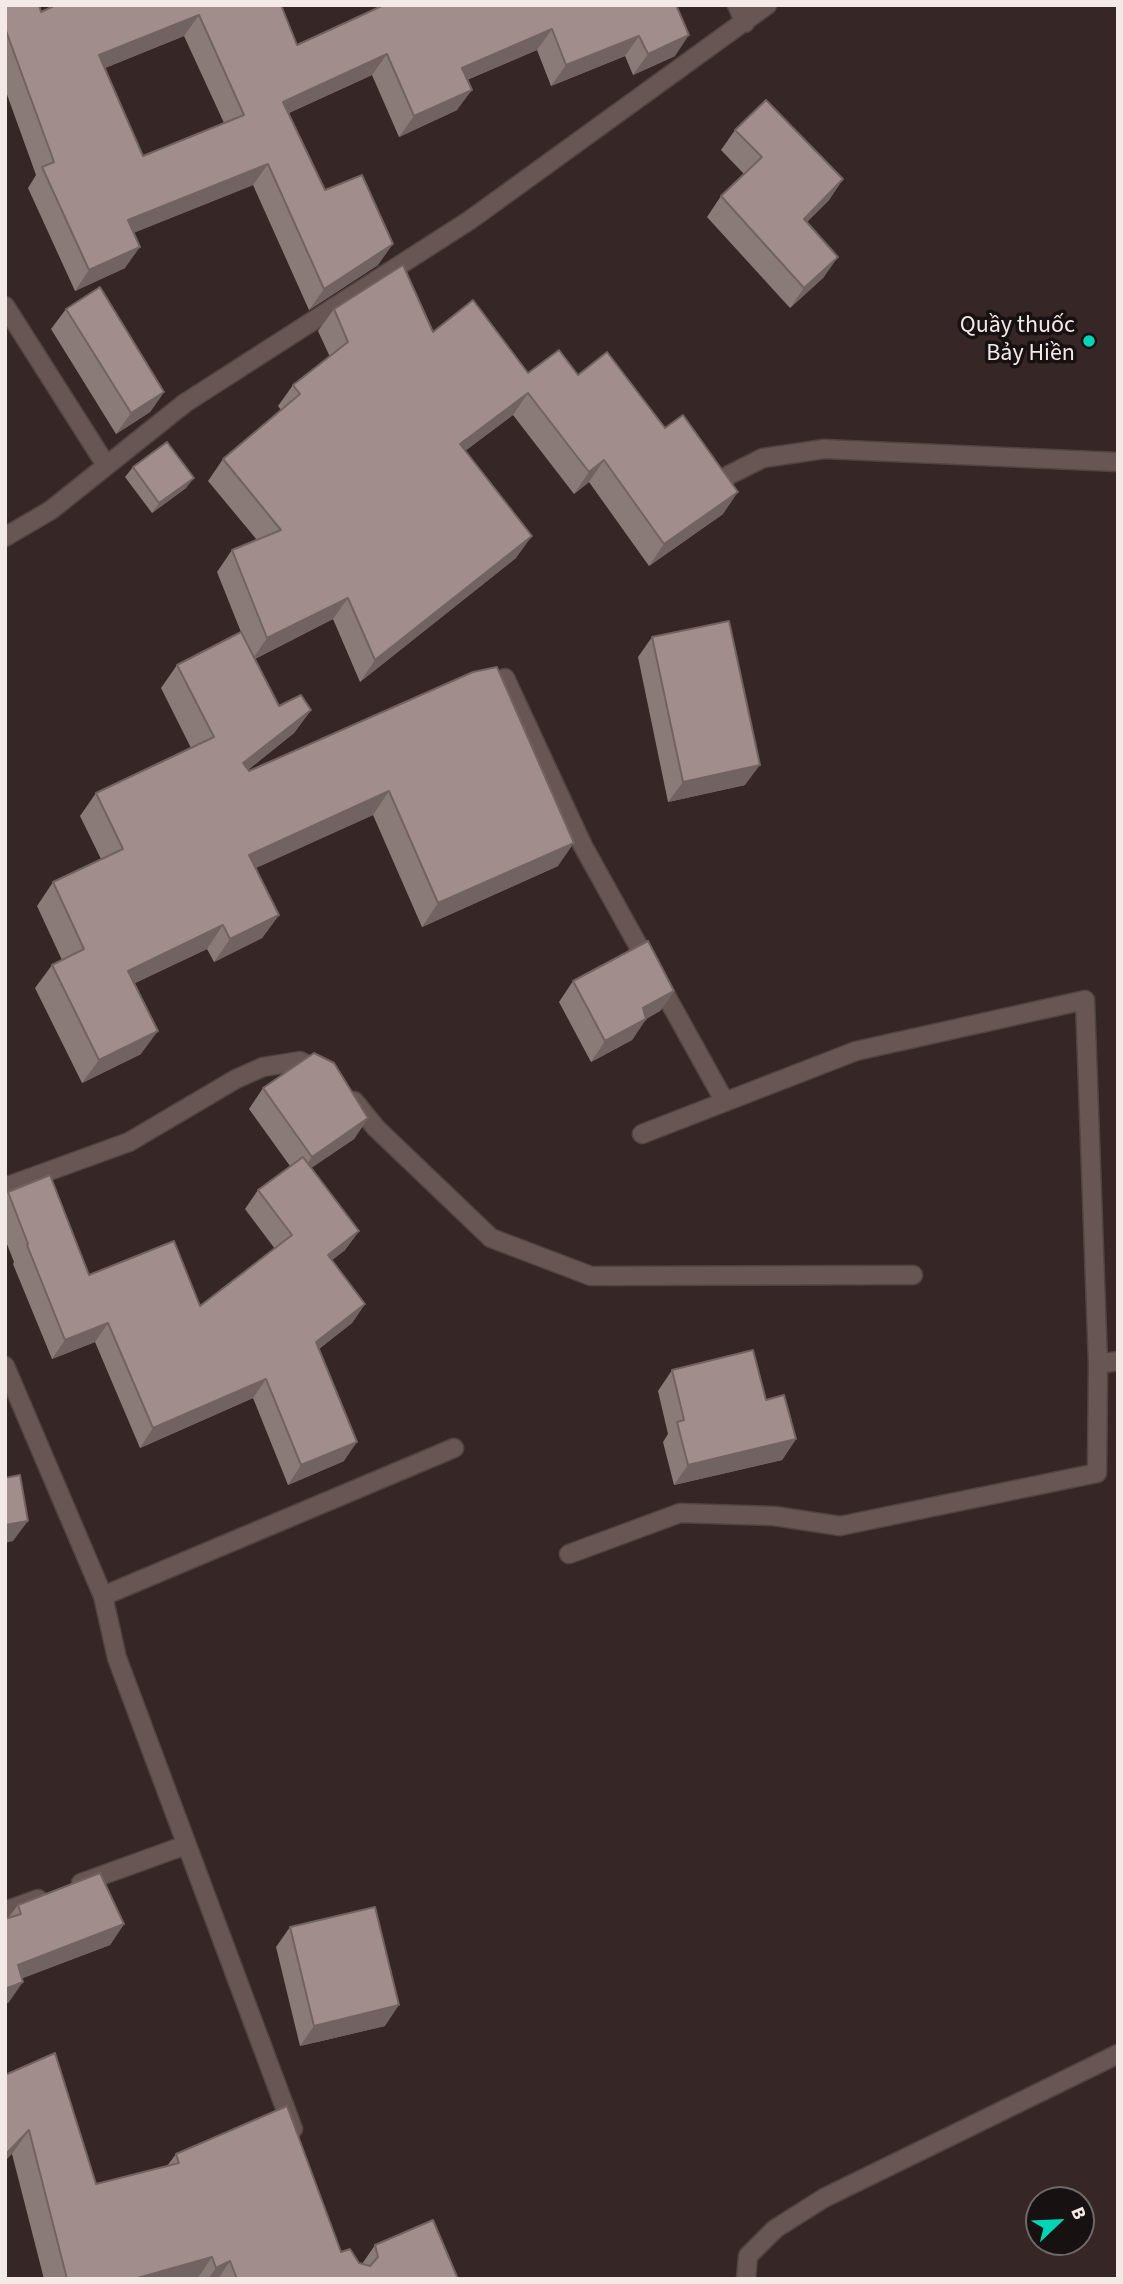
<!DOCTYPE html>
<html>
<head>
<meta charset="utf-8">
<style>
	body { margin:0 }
	#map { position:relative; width:1123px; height:2284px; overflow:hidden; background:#362625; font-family:"Source Sans 3",sans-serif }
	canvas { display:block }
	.frame { position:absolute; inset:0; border:7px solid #f3e9e7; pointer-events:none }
	.north { position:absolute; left:1025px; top:2186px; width:70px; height:70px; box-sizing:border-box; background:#181111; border:2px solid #706767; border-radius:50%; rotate:67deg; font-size:19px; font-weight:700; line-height:28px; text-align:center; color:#f3e9e7 }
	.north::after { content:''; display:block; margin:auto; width:24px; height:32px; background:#00d5b7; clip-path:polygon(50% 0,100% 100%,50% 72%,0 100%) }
</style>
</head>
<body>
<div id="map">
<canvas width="1123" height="2284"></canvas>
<div class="frame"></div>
<div class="north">B</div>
</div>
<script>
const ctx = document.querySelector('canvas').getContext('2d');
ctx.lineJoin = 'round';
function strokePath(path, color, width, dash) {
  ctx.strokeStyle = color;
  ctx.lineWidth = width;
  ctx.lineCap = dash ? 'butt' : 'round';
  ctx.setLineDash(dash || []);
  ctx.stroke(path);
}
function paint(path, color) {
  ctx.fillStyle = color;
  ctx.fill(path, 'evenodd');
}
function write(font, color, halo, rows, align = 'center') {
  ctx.font = font + ' "Source Sans 3",sans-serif';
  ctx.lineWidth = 7;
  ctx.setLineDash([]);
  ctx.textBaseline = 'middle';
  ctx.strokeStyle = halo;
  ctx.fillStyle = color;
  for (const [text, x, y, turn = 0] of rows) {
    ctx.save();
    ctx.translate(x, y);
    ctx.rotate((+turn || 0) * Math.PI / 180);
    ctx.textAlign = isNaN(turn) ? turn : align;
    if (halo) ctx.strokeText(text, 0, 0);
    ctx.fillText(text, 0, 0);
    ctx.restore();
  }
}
const minor = new Path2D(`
	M 737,5 L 745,23
	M 5,306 L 106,465
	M 729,475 L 763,458 L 824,449 L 1118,462
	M 5,537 L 51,510 L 185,403 L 470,220 L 767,5
	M 505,678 L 583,846 L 725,1102
	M 354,1101 L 376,1128 L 491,1238 L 591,1276 L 913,1275
	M 5,1187 L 129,1142 L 236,1079 L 263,1067 L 300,1061 L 321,1072
	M 1098,1364 L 1118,1361
	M 5,1366 L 103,1596 L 117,1658 L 293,2129
	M 569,1554 L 680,1513 L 774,1516 L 840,1526 L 1097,1473 L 1098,1364 L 1085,1000 L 856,1051 L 642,1134
	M 103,1596 L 454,1448
	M 81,1883 L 186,1845
	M 5,1911 L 38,1899
	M 746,2279 L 748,2256 L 775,2229 L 824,2198 L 1118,2054`);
strokePath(minor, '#504342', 21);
strokePath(minor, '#685654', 18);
paint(new Path2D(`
	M 5,5 L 41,12 L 281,5 L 297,45 L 676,5 L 675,56 L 633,75 L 625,56 L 551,86 L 537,50 L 467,80 L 457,110 L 399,137 L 372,75 L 289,113 L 325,190 L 378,265 L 309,310 L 253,185 L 133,233 L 125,268 L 75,291 L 28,188 L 36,175 L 5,89 ZM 184,36 L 224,123 L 143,156 L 105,68 Z
	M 735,130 L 843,179 L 829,200 L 807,222 L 824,277 L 790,308 L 707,217 L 721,196 L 744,174 L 721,150 Z
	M 66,309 L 164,392 L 150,412 L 116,434 L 51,329 Z
	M 334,309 L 433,332 L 528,373 L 578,375 L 723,514 L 649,566 L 589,482 L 574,494 L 513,415 L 465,451 L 516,558 L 360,682 L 333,619 L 255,659 L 279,706 L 311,710 L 294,733 L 248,770 L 249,771 L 473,672 L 558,866 L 422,927 L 373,815 L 255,868 L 279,915 L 262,938 L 214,962 L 207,949 L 135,983 L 141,1054 L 82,1083 L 35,988 L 52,965 L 62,960 L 37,906 L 53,882 L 101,859 L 80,816 L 96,793 L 191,748 L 161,688 L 177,665 L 241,632 L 217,572 L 232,550 L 257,540 L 208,481 L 223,459 L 281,410 L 278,406 L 293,385 L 330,357 L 318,331 Z
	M 133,467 L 186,488 L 152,513 L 125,477 Z
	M 652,637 L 745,785 L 668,802 L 638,657 Z
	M 573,981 L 674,991 L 660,1011 L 646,1019 L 632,1040 L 591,1062 L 559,1002 Z
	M 263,1088 L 368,1118 L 354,1139 L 311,1168 L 359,1231 L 345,1250 L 332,1260 L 365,1304 L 352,1323 L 319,1349 L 344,1461 L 288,1485 L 253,1398 L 140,1448 L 95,1342 L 52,1359 L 13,1264 L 14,1262 L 5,1239 L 5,1195 L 8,1192 L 89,1275 L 200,1306 L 275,1249 L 245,1209 L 258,1190 L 290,1166 L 249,1109 Z
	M 672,1370 L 766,1400 L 796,1439 L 782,1460 L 674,1485 L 663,1442 L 668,1434 L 658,1391 Z
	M 18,1905 L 124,1924 L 110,1945 L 22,1978 L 9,2002 L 5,2004 L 5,1919 L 8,1918 Z
	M 290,1927 L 385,2026 L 300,2046 L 276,1947 Z
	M 5,2075 L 96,2184 L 167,2166 L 176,2154 L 359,2263 L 362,2264 L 375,2245 L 458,2279 L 44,2279 L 12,2154 Z`), '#8a7a78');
paint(new Path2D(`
	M 199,15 L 184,36 L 85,76 L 99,55 Z
	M 552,29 L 537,50 L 447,88 L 462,68 Z
	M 689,35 L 675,56 L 633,75 L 648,54 Z
	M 639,36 L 625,56 L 551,86 L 566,65 Z
	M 387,54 L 372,75 L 269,122 L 283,102 Z
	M 472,90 L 457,110 L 399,137 L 414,116 Z
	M 268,164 L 253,185 L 113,241 L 128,220 Z
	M 843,179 L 829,200 L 789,239 L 804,219 Z
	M 393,244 L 378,265 L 309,310 L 324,289 Z
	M 140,247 L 125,268 L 75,291 L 89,270 Z
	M 838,257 L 824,277 L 790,308 L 804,288 Z
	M 164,392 L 150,412 L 116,434 L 131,413 Z
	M 528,393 L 513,415 L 444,466 L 460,444 Z
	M 604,460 L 589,482 L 574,494 L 589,472 Z
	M 194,478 L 186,488 L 152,513 L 159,503 Z
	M 738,492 L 723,514 L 649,566 L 664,544 Z
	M 532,536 L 516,558 L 360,682 L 375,660 Z
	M 348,598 L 333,619 L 252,660 L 267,638 Z
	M 311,710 L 294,733 L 227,786 L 243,763 Z
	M 760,765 L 745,785 L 668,802 L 683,782 Z
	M 389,791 L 373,815 L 232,879 L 249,855 Z
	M 574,843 L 558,866 L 422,927 L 438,903 Z
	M 279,915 L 262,938 L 214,962 L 230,939 Z
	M 223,925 L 207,949 L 112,994 L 128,971 Z
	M 674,991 L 660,1011 L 629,1028 L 643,1008 Z
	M 646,1019 L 632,1040 L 591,1062 L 605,1041 Z
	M 158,1031 L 141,1054 L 82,1083 L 99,1060 Z
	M 368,1118 L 354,1139 L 298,1177 L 312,1157 Z
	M 359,1231 L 345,1250 L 314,1274 L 328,1255 Z
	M 365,1304 L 352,1323 L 303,1361 L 316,1342 Z
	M 108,1323 L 95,1342 L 52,1359 L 65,1340 Z
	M 266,1379 L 253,1398 L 140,1448 L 153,1428 Z
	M 796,1439 L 782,1460 L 674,1485 L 688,1465 Z
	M 357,1442 L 344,1461 L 288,1485 L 301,1465 Z
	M 28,1521 L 13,1541 L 5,1543 L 5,1525 Z
	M 124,1924 L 110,1945 L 5,1985 L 18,1965 Z
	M 23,1982 L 9,2002 L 5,2004 L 5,1989 Z
	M 399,2005 L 385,2026 L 300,2046 L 314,2026 Z
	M 29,2130 L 12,2154 L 5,2161 L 5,2155 Z
	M 212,2257 L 197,2279 L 134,2279 Z
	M 230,2261 L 218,2279 L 208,2279 L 216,2268 Z`), '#716362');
const building = new Path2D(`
	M 5,5 L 39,5 L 41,12 L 56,5 L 281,5 L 297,45 L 384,5 L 676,5 L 689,35 L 648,54 L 639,36 L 566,65 L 552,29 L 462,68 L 472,90 L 414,116 L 387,54 L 283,102 L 325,190 L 362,175 L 393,244 L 324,289 L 268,164 L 128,220 L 140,247 L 89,270 L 42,167 L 54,162 L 5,28 ZM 199,15 L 244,115 L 143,156 L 99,55 Z
	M 766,100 L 843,179 L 804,219 L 838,257 L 804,288 L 721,196 L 762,157 L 735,130 Z
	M 403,265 L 433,332 L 473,300 L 528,373 L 559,350 L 578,375 L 607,352 L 665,428 L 683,415 L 738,492 L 664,544 L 604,460 L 589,472 L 528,393 L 460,444 L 532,536 L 375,660 L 348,598 L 267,638 L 232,550 L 281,530 L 223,459 L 300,394 L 293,385 L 348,342 L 334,309 Z
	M 100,287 L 164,392 L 131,413 L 66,309 Z
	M 167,442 L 194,478 L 159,503 L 133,467 Z
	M 729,621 L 760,765 L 683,782 L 652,637 Z
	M 241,632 L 279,706 L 301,695 L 311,710 L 243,763 L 249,771 L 473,672 L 497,667 L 574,843 L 438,903 L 389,791 L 249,855 L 279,915 L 230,939 L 223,925 L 128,971 L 158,1031 L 99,1060 L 52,965 L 84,949 L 53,882 L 123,849 L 96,793 L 214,737 L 177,665 Z
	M 648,941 L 674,991 L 643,1008 L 646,1019 L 605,1041 L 573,981 Z
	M 314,1053 L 334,1063 L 368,1118 L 312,1157 L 263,1088 Z
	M 303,1157 L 359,1231 L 328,1255 L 365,1304 L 316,1342 L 357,1442 L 301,1465 L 266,1379 L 153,1428 L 108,1323 L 65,1340 L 27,1245 L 28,1244 L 8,1192 L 50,1175 L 89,1275 L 174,1241 L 200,1306 L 292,1235 L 258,1190 Z
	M 753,1350 L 766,1400 L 784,1395 L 796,1439 L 688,1465 L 677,1422 L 684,1420 L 672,1370 Z
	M 20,1475 L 28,1521 L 5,1525 L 5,1478 Z
	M 100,1873 L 124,1924 L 18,1965 L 23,1982 L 5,1989 L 5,1919 L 21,1914 L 18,1905 Z
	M 375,1907 L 399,2005 L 314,2026 L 290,1927 Z
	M 55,2053 L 96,2184 L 179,2163 L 176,2154 L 287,2106 L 341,2252 L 350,2249 L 359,2263 L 370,2266 L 378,2257 L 375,2245 L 433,2220 L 458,2279 L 237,2279 L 230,2261 L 216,2268 L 212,2257 L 134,2279 L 67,2279 L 29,2130 L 5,2155 L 5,2075 Z`);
paint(building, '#a18e8c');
strokePath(building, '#716362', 2);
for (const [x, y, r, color] of [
	[1089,341,7,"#00d5b7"]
]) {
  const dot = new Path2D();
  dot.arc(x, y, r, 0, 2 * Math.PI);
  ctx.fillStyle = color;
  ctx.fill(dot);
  strokePath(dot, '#181111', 2.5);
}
write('24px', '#f3e9e7', '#181111', [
	["Quầy thuốc",1075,327],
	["Bảy Hiền",1075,355]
], 'right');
</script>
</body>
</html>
